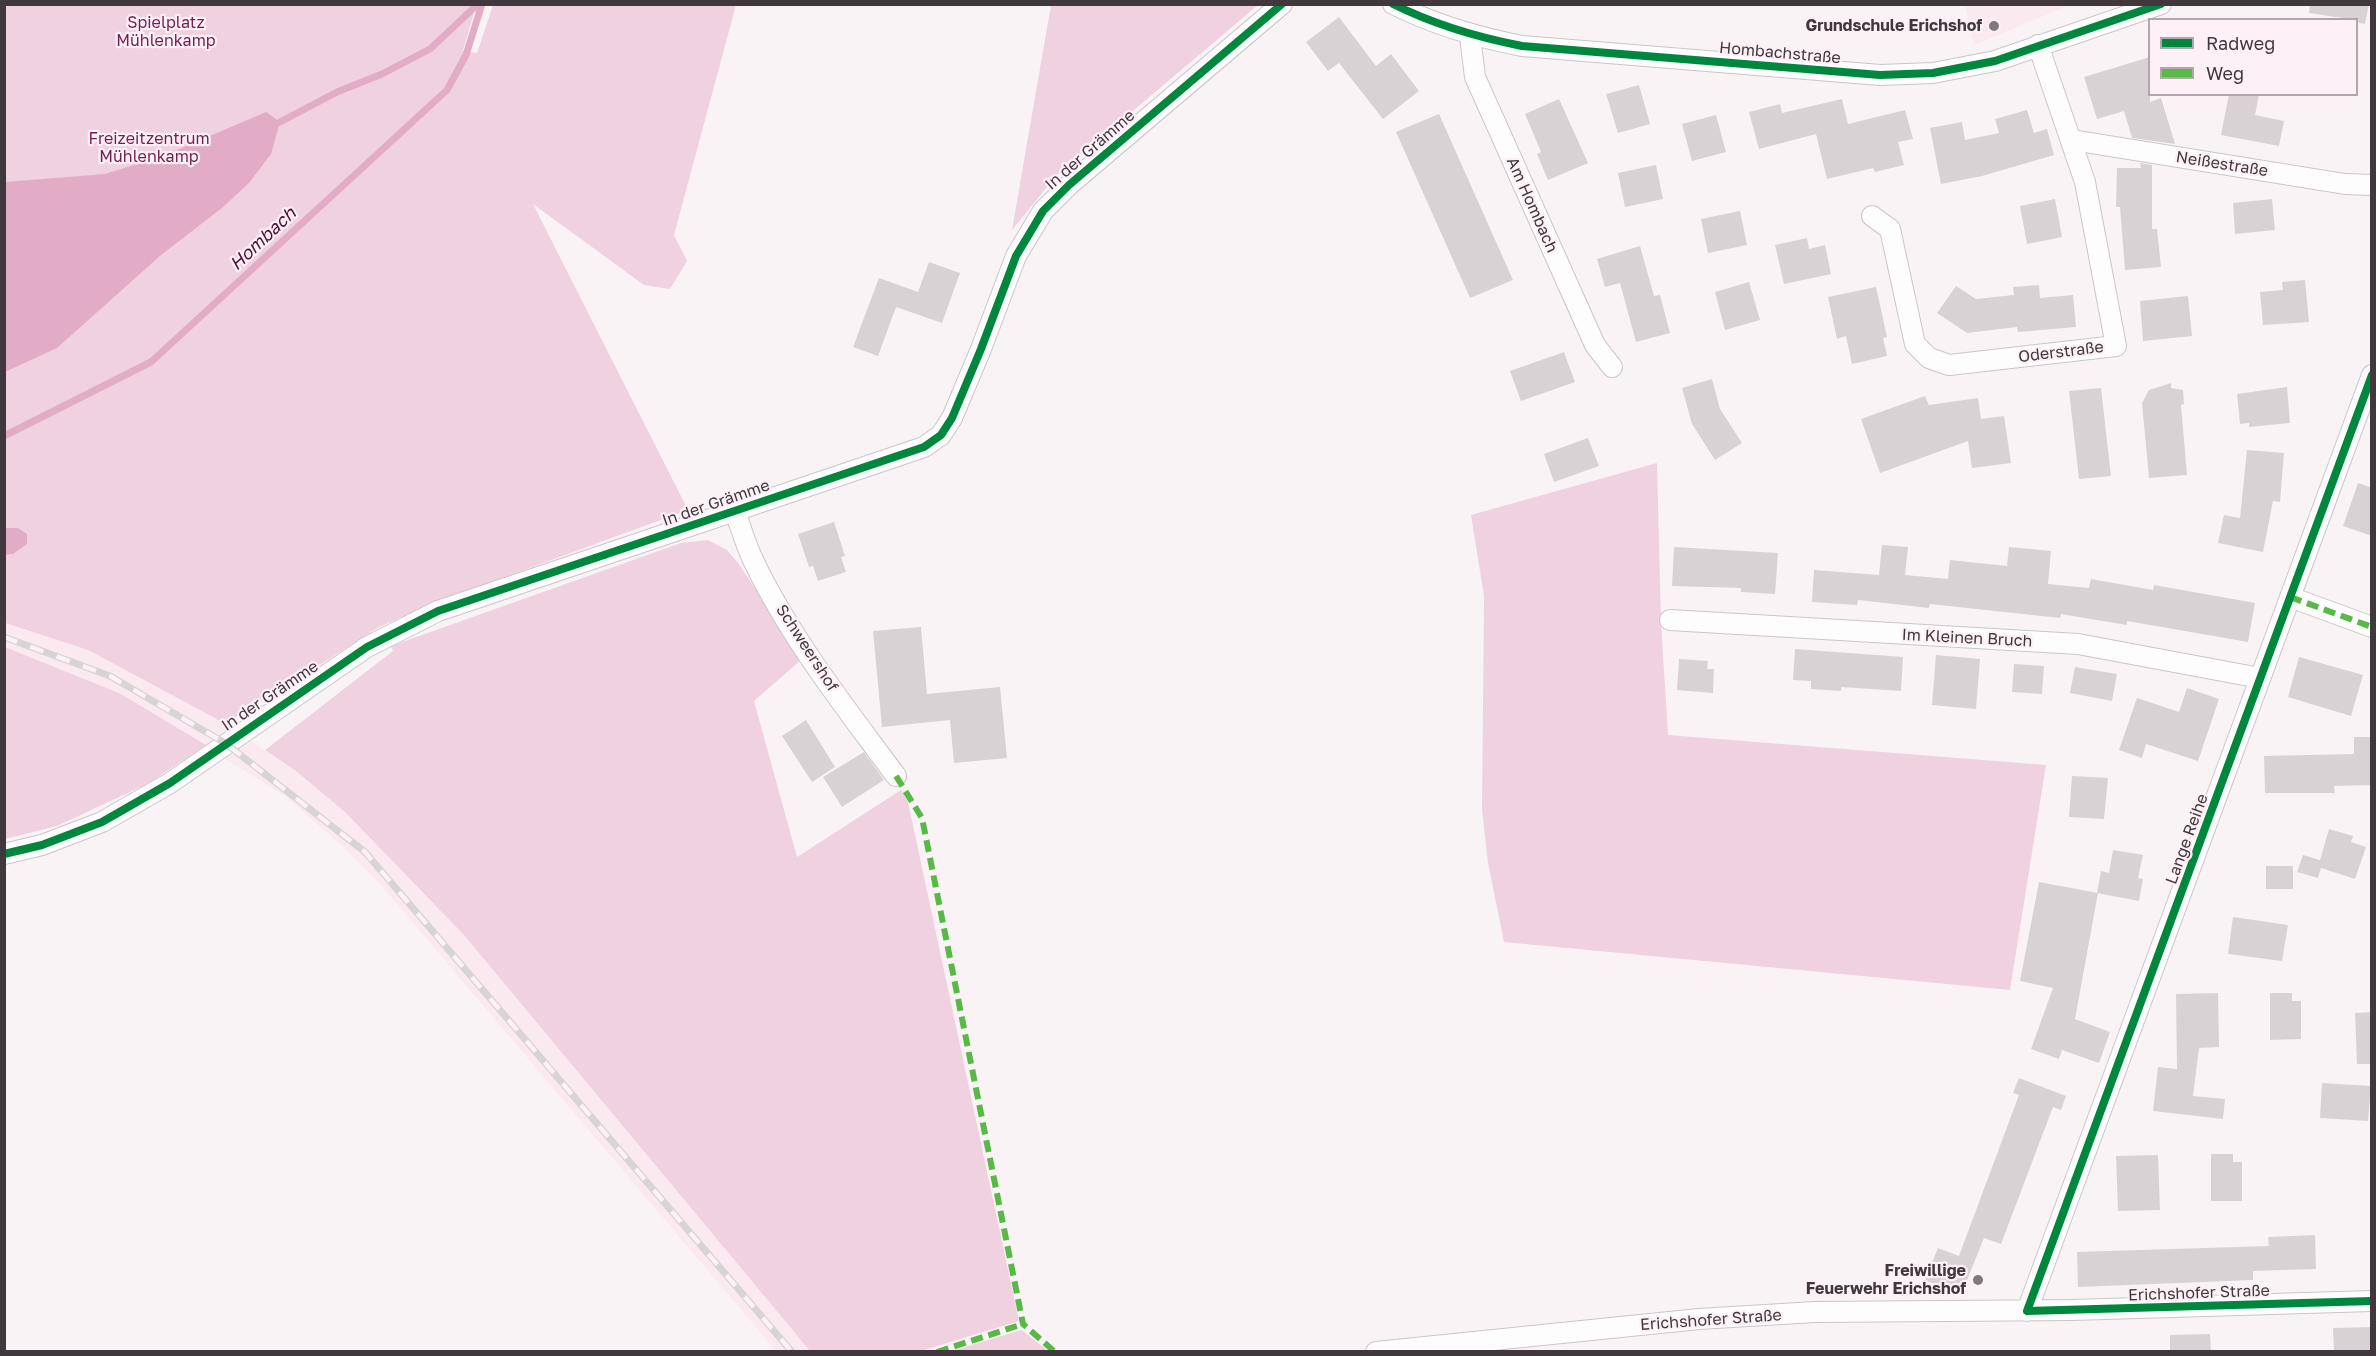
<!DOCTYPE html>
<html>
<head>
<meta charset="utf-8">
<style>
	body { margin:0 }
	#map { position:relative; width:2376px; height:1356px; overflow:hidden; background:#faf3f6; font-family:"Golos Text",sans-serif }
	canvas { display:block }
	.frame { position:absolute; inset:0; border:6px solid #40383c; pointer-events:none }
	.legend { position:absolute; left:2148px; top:18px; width:210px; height:78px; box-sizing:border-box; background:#fdf0f6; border:2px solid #b1a6ac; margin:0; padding:8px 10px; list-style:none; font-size:18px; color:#40383c }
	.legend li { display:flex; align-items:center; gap:12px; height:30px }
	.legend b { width:30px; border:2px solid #b1a6ac }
</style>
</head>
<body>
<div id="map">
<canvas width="2376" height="1356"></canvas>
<div class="frame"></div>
<ul class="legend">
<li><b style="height:8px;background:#00873e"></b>Radweg</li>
<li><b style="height:8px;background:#58b947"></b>Weg</li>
</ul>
</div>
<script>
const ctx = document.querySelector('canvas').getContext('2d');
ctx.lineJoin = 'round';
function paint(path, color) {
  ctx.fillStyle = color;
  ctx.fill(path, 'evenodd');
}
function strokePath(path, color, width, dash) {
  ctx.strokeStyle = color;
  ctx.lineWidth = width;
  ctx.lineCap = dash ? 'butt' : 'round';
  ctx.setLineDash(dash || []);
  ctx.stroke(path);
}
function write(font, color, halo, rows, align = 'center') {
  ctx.font = font + ' "Golos Text",sans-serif';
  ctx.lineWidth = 4.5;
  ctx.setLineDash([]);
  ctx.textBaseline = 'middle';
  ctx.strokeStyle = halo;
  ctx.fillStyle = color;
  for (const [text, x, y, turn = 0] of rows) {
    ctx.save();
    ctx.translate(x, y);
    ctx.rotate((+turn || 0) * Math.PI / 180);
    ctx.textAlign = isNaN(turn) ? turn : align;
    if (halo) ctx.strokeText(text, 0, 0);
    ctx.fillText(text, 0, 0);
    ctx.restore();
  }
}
paint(new Path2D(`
	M 1965,5 L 1965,4 L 2064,5 L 2063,8 L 1974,45 Z
	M 4,623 L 88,650 L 226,724 L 296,771 L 345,812 L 464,935 L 810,1351 L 776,1351 L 380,884 L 343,847 L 285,796 L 119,693 L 5,647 Z`), '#fbe9f0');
paint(new Path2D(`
	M 5,5 L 476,5 L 463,51 L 477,53 L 493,5 L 736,5 L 674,235 L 687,261 L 670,289 L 644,285 L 533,204 L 688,510 L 442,600 L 379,627 L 226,724 L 88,650 L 5,623 L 4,555 L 13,554 L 18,528 L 4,528 Z
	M 1051,5 L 1258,5 L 1056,176 L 1012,230 Z
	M 1657,463 L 1661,623 L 1668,735 L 2046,765 L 2010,990 L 1504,942 L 1488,863 L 1482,810 L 1484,596 L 1471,515 Z
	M 708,540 L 727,550 L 738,563 L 802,659 L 754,701 L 797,857 L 901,790 L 908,802 L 1019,1321 L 921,1351 L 810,1351 L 464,935 L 345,812 L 296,771 L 265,750 L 393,651 L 391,646 L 681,543 Z
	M 5,647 L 119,693 L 206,745 L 147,784 L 57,826 L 5,839 Z
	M 1022,1330 L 1048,1351 L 951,1351 Z`), '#f0d1df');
paint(new Path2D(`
	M 266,112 L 280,122 L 271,154 L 249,183 L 222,208 L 161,255 L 57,348 L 5,372 L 5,182 L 105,174 L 163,156 Z
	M 5,528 L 18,528 L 27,534 L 27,544 L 13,554 L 5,555 Z`), '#e3acc6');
strokePath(new Path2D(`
	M 280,122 L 337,92 L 382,74 L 430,49 L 478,4
	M 4,436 L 151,362 L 447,90 L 466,55 L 482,4`), '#e3acc6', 7);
paint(new Path2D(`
	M 2310,4 L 2369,4 L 2365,24 L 2356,22 L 2356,20 L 2309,13 Z
	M 1339,17 L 1376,66 L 1391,54 L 1419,91 L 1383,119 L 1339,63 L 1328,71 L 1306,42 Z
	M 2150,57 L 2150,102 L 2161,98 L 2175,144 L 2132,138 L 2124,111 L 2097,119 L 2084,77 Z
	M 1639,85 L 1650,124 L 1618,133 L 1606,94 Z
	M 2229,94 L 2259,94 L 2255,115 L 2284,121 L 2279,146 L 2221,135 Z
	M 1559,99 L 1588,163 L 1548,180 L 1537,154 L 1541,152 L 1525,114 Z
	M 1842,99 L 1848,124 L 1905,110 L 1913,139 L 1898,142 L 1904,165 L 1875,172 L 1873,168 L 1827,179 L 1816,134 L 1759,149 L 1749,112 L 1780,104 L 1782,113 Z
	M 2027,110 L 2034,133 L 2047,129 L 2054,155 L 1982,176 L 1941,184 L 1930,128 L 1962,122 L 1965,140 L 1999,133 L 1995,119 Z
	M 1439,114 L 1513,280 L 1470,298 L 1396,132 Z
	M 1716,115 L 1726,152 L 1692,161 L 1682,124 Z
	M 2140,163 L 2152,165 L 2152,229 L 2157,229 L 2161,267 L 2125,270 L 2120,207 L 2116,207 L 2117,168 L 2141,168 Z
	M 1656,165 L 1663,199 L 1625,207 L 1618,173 Z
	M 2055,199 L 2062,237 L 2027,244 L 2020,206 Z
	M 2272,199 L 2275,230 L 2235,234 L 2233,203 Z
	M 1740,211 L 1747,245 L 1708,253 L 1701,219 Z
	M 1807,238 L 1809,249 L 1825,245 L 1831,274 L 1784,284 L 1775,245 Z
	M 1640,246 L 1654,296 L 1660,295 L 1670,333 L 1636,342 L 1620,283 L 1605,287 L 1597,259 Z
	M 929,262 L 960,273 L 942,323 L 896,307 L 878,356 L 853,347 L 879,278 L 918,292 Z
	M 2305,280 L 2309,322 L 2263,325 L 2260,292 L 2283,290 L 2282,282 Z
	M 1749,282 L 1760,320 L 1725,330 L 1715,292 Z
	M 2039,285 L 2040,298 L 2073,295 L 2076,327 L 2018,332 L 2017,327 L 1967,333 L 1937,313 L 1956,286 L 1976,299 L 2014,295 L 2013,287 Z
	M 1876,287 L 1887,337 L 1883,338 L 1887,356 L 1852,364 L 1846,336 L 1837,339 L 1828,297 Z
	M 2188,296 L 2192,336 L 2143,341 L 2140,301 Z
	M 1564,352 L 1575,382 L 1521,401 L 1510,371 Z
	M 1712,379 L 1720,409 L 1742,443 L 1715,460 L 1692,424 L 1682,388 Z
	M 2171,383 L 2171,388 L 2183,390 L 2184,404 L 2181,405 L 2187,475 L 2149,478 L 2142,403 L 2149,390 Z
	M 2287,387 L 2290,423 L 2249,427 L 2249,423 L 2240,424 L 2237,394 Z
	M 2101,388 L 2111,476 L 2079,479 L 2069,391 Z
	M 1925,396 L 1929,405 L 1978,398 L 1981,419 L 2004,416 L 2011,463 L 1972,468 L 1968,441 L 1880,473 L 1861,419 Z
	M 1588,438 L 1599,466 L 1554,482 L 1544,454 Z
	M 2247,450 L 2284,453 L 2280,502 L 2273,501 L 2263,552 L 2218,543 L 2224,515 L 2240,518 Z
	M 2358,483 L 2372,488 L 2372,536 L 2343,526 Z
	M 834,522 L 845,556 L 841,557 L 846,572 L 818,581 L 813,566 L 809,567 L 798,534 Z
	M 1882,545 L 1908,547 L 1905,575 L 1948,579 L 1950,560 L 2007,566 L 2009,547 L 2051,551 L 2048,584 L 2089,588 L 2091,579 L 2153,590 L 2154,585 L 2255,603 L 2248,642 L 2127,621 L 2127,625 L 2061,614 L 2060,618 L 1930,604 L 1929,608 L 1858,600 L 1857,605 L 1812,602 L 1814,570 L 1879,575 Z
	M 1674,547 L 1778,553 L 1775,594 L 1741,592 L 1741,588 L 1672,586 Z
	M 921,627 L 927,694 L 1000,687 L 1007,758 L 954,763 L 950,720 L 882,727 L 873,631 Z
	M 1795,649 L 1903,657 L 1901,691 L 1841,687 L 1841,691 L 1811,689 L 1811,681 L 1793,680 Z
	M 1936,655 L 1980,659 L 1976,709 L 1932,705 Z
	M 2299,657 L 2363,675 L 2351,716 L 2288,697 Z
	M 1679,659 L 1708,661 L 1707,669 L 1714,669 L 1713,693 L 1677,690 Z
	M 2014,664 L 2044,666 L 2042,694 L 2012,692 Z
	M 2075,667 L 2117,674 L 2112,701 L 2070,693 Z
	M 2187,688 L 2219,699 L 2198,761 L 2146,744 L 2142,758 L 2119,750 L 2137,698 L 2179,712 Z
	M 806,720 L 835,767 L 812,782 L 782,736 Z
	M 2354,737 L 2372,737 L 2372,785 L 2334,786 L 2335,793 L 2265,793 L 2264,756 L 2354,754 Z
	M 864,752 L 884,780 L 842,807 L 823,777 Z
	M 2072,776 L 2108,778 L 2104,819 L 2069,817 Z
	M 2329,829 L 2353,836 L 2351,842 L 2366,847 L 2355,879 L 2321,868 L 2318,878 L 2297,872 L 2303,855 L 2320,860 Z
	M 2113,850 L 2143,855 L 2138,878 L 2143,879 L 2139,901 L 2097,893 L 2101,871 L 2109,873 Z
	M 2266,866 L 2293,866 L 2293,889 L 2266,889 Z
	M 2039,882 L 2098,893 L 2075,1019 L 2110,1032 L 2099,1063 L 2062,1050 L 2059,1059 L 2031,1049 L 2053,988 L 2020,981 Z
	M 2233,917 L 2288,925 L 2282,961 L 2228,954 Z
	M 2218,993 L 2219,1047 L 2199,1048 L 2193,1096 L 2225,1099 L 2223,1119 L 2153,1111 L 2158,1067 L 2177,1069 L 2176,994 Z
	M 2270,993 L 2292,993 L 2292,1001 L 2301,1001 L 2301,1039 L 2270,1040 Z
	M 2372,1012 L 2372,1064 L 2357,1064 L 2355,1013 Z
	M 2019,1078 L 2066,1096 L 2061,1110 L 2053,1107 L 2001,1244 L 1984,1238 L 1961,1295 L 1925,1280 L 1938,1248 L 1959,1256 L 2019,1095 L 2013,1093 Z
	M 2322,1083 L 2371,1086 L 2368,1121 L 2320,1118 Z
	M 2211,1154 L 2233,1154 L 2233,1162 L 2242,1162 L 2242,1201 L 2211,1201 Z
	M 2158,1155 L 2160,1210 L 2118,1211 L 2116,1156 Z
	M 2315,1235 L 2316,1269 L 2253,1271 L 2253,1280 L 2078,1287 L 2077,1252 L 2269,1246 L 2268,1237 Z
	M 2372,1327 L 2372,1352 L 2334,1352 L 2333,1328 Z
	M 2210,1334 L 2211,1352 L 2170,1352 L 2170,1335 Z`), '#d9d2d5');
const street = new Path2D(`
	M 1393,4 C 1435,25 1476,37 1522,46 L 1880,75 L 1933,73 L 1995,61 L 2161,4
	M 1470,36 L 1475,77 L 1595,345 L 1612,367
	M 2072,140 L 2345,184 L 2372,185
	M 1872,216 L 1890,229 L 1915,344 L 1929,358 L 1949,365 L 2116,346 L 2085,182 L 2038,45
	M 735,511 C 741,528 746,546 754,562 C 791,639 846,708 896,776
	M 2290,597 L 2372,627
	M 1670,620 L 2078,644 L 2260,678
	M 4,854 L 42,845 L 102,822 L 170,783 L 367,647 L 438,611 L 924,447 L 941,435 L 952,418 L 981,349 L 1016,256 L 1043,211 L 1069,185 L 1282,4
	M 2027,1311 L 2372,375
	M 1376,1352 L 1699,1319 L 1815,1312 L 2072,1310 L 2372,1301`);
strokePath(street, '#ccc5c8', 22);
strokePath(street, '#fefdfe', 20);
const rail = new Path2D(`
	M 4,637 L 110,676 L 225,743 L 365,852 L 792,1352`);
strokePath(rail, '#d7d4d6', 7);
strokePath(rail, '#fdf0f6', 4.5, [14]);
strokePath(new Path2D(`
	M 2290,597 L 2372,627
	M 896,776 L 922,818 L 1023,1324 L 1055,1352
	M 937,1352 L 1023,1324`), '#58b947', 6, [12, 6]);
strokePath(new Path2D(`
	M 1393,4 C 1435,25 1476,37 1522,46 L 1880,75 L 1933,73 L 1995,61 L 2161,4
	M 2372,375 L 2027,1311 L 2372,1301
	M 4,854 L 42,845 L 102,822 L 170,783 L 367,647 L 438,611 L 924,447 L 941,435 L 952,418 L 981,349 L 1016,256 L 1043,211 L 1069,185 L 1282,4`), '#00873e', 8);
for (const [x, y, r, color] of [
	[1994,26,6,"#81797d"],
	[1978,1280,6,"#81797d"]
]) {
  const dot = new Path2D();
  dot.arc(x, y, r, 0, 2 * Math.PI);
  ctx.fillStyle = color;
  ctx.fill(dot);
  strokePath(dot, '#fdf0f6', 2);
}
write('16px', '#741d50', '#fdf0f6', [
	["Spielplatz",166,23],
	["Mühlenkamp",166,41],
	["Freizeitzentrum",149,139],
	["Mühlenkamp",149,157]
]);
write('bold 16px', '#40383c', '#fdf0f6', [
	["Grundschule Erichshof",1982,26],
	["Freiwillige",1966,1271],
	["Feuerwehr Erichshof",1966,1289]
], 'right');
write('16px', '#40383c', '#fdf0f6', [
	["Hombachstraße",1780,53,5],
	["In der Grämme",1090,150,-41],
	["Neißestraße",2222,164,9],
	["Am Hombach",1532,205,66],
	["Oderstraße",2061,352,-7],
	["In der Grämme",716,503,-19],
	["Im Kleinen Bruch",1967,638,3],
	["Schweershof",807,648,57],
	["In der Grämme",270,696,-34],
	["Lange Reihe",2187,839,-70],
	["Erichshofer Straße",2199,1293,-2],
	["Erichshofer Straße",1711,1320,-4]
]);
write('italic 18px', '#520f37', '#fdf0f6', [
	["Hombach",263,239,-43]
]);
</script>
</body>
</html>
